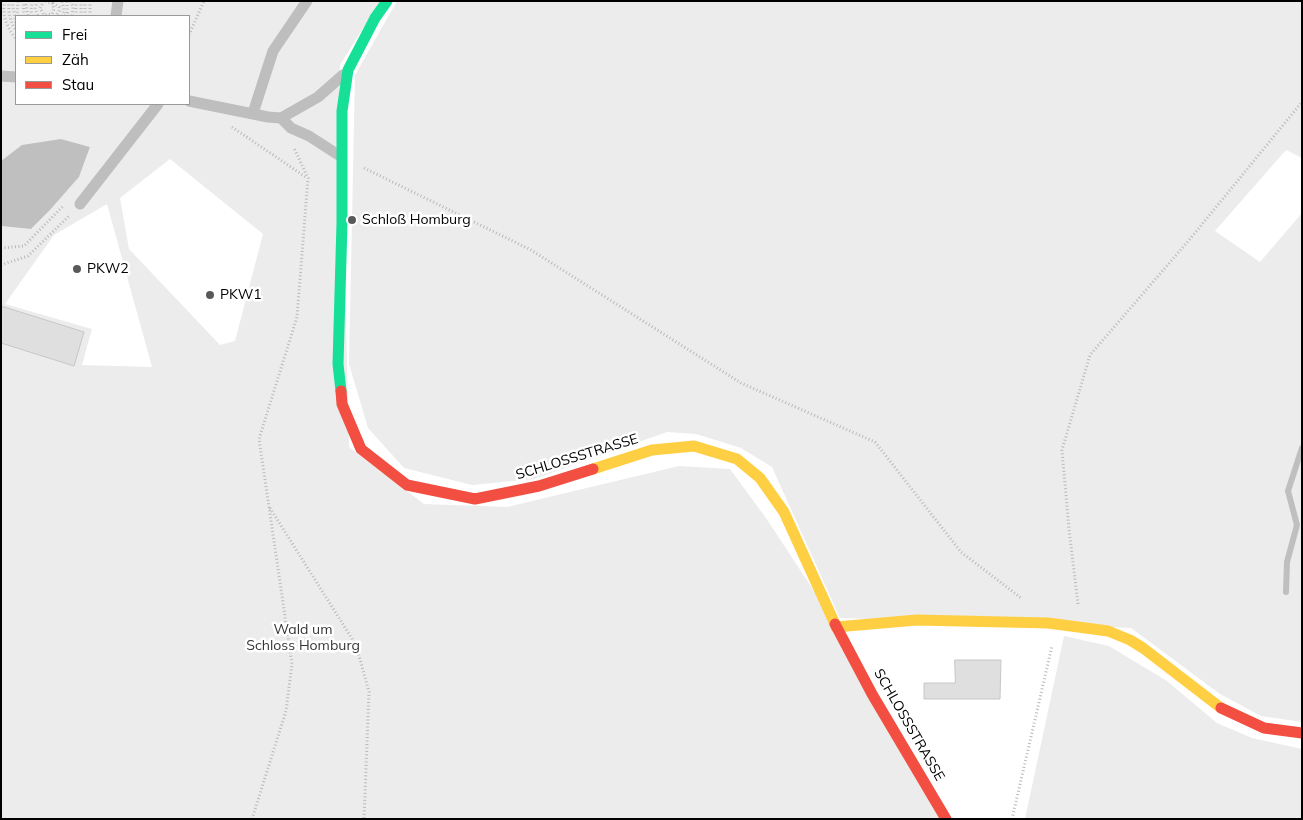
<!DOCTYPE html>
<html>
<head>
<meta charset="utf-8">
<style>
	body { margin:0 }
	#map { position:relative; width:1303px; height:820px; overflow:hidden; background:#fff; font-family:Mulish,sans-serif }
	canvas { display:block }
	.frame { position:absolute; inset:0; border:2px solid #000; pointer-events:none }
	.legend { position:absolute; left:15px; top:15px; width:175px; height:90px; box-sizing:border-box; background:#fff; border:1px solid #999; margin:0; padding:6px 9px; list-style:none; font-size:15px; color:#000 }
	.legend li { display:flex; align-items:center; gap:10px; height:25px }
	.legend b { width:25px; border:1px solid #999 }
</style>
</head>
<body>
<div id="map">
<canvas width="1303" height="820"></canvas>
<div class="frame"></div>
<ul class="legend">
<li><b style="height:6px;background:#16e098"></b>Frei</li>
<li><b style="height:6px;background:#ffcf43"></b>Zäh</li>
<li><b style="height:6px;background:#f24e42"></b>Stau</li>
</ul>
</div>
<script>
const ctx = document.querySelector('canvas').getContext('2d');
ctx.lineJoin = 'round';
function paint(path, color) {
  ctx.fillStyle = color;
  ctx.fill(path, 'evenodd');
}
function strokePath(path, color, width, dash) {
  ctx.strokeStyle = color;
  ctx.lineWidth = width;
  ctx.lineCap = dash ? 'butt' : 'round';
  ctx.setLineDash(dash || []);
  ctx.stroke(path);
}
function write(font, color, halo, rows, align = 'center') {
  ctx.font = font + ' Mulish,sans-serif';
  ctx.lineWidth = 5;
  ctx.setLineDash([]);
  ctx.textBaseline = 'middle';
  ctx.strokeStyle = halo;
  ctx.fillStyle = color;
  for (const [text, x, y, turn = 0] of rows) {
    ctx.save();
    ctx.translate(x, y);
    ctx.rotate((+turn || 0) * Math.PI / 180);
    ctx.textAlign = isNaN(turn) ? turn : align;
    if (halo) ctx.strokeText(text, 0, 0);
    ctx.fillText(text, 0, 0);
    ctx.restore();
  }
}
paint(new Path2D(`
	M 1,1 L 380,1 L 340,65 L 349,447 L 424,504 L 507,507 L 679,466 L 730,469 L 766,518 L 816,594 L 943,819 L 1,819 L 1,226 L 31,229 L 50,210 L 79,177 L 90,147 L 61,139 L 1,161 ZM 16,16 L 189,16 L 189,104 L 16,104 ZM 170,159 L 263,234 L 235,341 L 220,345 L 129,249 L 120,198 ZM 107,204 L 152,367 L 82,365 L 92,329 L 5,304 L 54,235 Z
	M 397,1 L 1302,1 L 1302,158 L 1286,150 L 1215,231 L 1260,262 L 1302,213 L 1302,722 L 1261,716 L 1220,694 L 1131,628 L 840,618 L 772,467 L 741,448 L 696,434 L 667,432 L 534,479 L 472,485 L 404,468 L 368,428 L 349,364 L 355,75 Z
	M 1064,636 L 1109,646 L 1167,681 L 1217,723 L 1252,738 L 1302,749 L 1302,819 L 1025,819 Z`), '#ececec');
paint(new Path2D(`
	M 61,139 L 90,147 L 79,177 L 50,210 L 31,229 L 1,226 L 1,161 L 22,145 Z`), '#bfbfbf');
strokePath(new Path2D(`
	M 1286,592 L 1287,562 L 1297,525 L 1288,491 L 1302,448`), '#bfbfbf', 6);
const building = new Path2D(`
	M 1,306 L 84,332 L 74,366 L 1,343 Z
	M 955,660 L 1001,660 L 1000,699 L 924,699 L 924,683 L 955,683 Z`);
paint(building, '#dfdfdf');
strokePath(building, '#c7c7c7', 1);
strokePath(new Path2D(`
	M 5,1 C 1,15 8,29 16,39
	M 9,1 C 8,11 10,22 16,30
	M 12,1 L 16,24
	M 23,1 L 24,16
	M 28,1 L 26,5 L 28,16
	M 32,1 L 31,11 L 32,16
	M 37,1 L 35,9 L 38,16
	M 44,1 L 40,8 L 44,15 L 52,14 L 54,9 L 52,3 L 45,1
	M 71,1 L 73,7 L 72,16
	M 85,1 L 85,16
	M 90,1 L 90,16
	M 53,3 L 59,7 L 59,11 L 56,16
	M 18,16 L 17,14 L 18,1
	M 62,16 L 64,11 L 62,1
	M 65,16 L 67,13 L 67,1
	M 76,16 L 76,1
	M 81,16 L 81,1
	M 189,35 L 204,1
	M 232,127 L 307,178
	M 364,168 L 531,250 L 741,383 L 875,442 L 961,552 L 1021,598
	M 1,248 L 24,246 L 64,205
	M 1,265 L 28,256 L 70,215
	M 270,508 L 356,645 L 369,692 L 364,819
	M 1078,604 L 1069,529 L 1062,450 L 1090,355 L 1190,239 L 1302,102
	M 252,819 L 286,711 L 292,664 L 259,439 L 297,317 L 308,178 L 294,148
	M 1012,819 L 1052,646`), '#b9b9b9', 3, [1, 2.5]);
strokePath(new Path2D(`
	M 116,16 L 118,1
	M 1,76 L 16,77
	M 189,101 L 268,117 L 281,118 L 318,97 L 343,75
	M 253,113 L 273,51 L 307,1
	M 281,118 L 291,128 L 309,136 L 340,156
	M 80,204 L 158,104`), '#bebebe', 11);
strokePath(new Path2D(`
	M 341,391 L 338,364 L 342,223 L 342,111 L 348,70 L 375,18 L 387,1`), '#16e098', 11);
strokePath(new Path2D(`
	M 593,469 L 652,450 L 694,446 L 737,459 L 760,478 L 784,512 L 835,624
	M 836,627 L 917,620 L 1048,623 L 1108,631 L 1130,640 L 1143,648 L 1221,708`), '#ffcf43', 11);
strokePath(new Path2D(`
	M 341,391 L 342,404 L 361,449 L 407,485 L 475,499 L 539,486 L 593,469
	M 835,624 L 872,694 L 946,819
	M 1221,708 L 1264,728 L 1302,733`), '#f24e42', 11);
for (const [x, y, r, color] of [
	[352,220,5,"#595959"],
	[77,269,5,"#595959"],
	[210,295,5,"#595959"]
]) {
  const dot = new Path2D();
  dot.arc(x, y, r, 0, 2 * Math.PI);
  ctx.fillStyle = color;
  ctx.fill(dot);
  strokePath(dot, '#fff', 2);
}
write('14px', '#000', '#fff', [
	["Schloß Homburg",362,220],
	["PKW2",87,269],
	["PKW1",220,295]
], 'left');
write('14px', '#000', '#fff', [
	["SCHLOSSSTRASSE",577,457,-17],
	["SCHLOSSSTRASSE",909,725,60]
]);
write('14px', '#333', '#fff', [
	["Wald um",303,630],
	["Schloss Homburg",303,646]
]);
</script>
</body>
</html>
